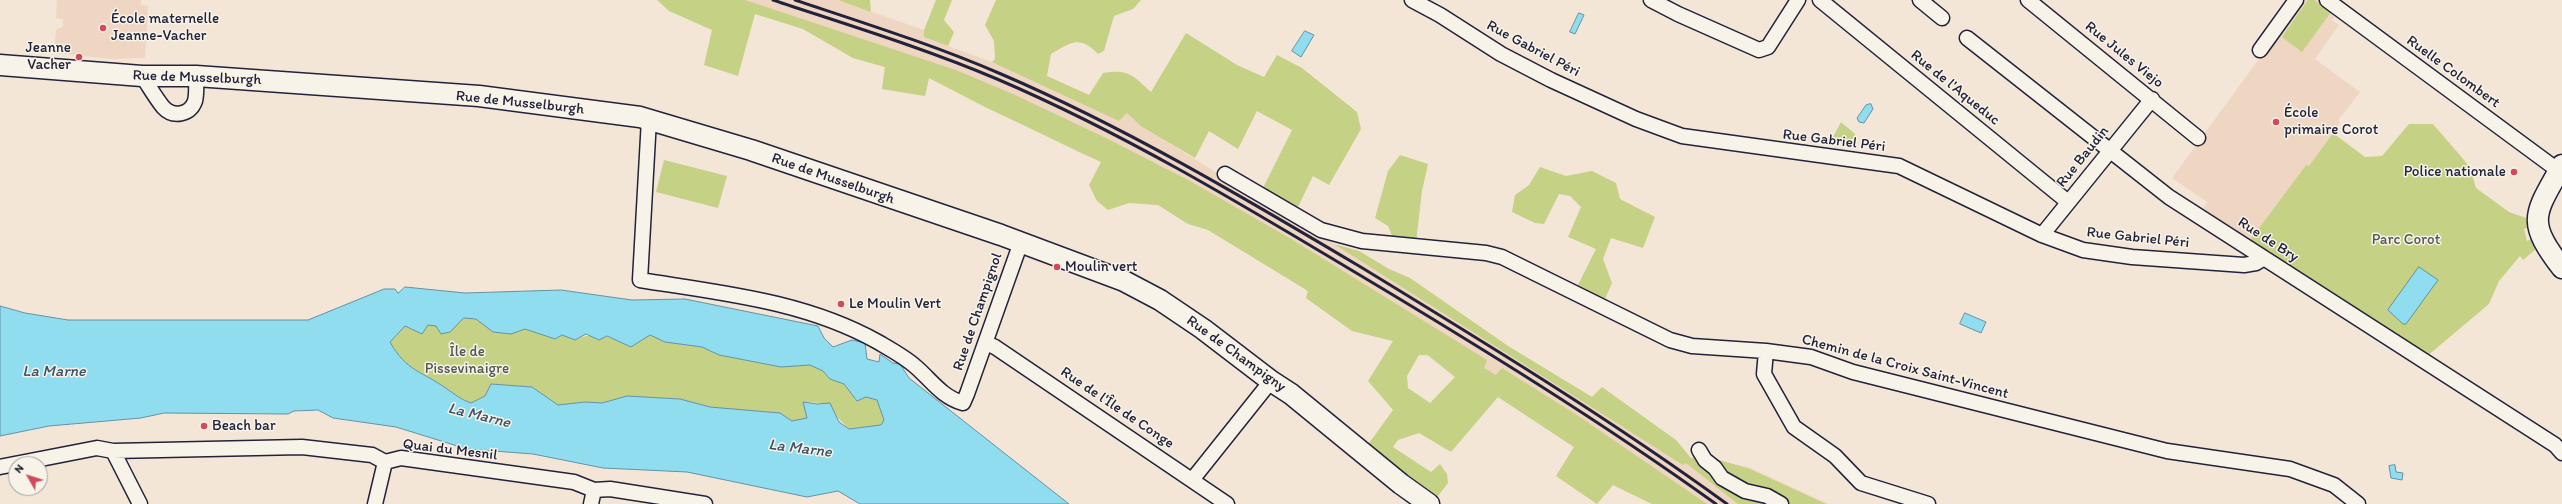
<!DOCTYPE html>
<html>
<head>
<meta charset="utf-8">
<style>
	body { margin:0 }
	#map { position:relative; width:2562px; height:504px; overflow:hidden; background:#f3e6d7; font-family:Itim,sans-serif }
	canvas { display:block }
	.north { position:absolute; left:8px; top:456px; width:40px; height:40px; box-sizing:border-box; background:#f7f3e8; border:1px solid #a29fa3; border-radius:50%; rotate:309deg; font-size:11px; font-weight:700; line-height:16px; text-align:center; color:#22223b }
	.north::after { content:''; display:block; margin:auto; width:14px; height:18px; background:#d1495b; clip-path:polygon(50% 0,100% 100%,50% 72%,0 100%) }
</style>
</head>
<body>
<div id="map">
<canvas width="2562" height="504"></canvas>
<div class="north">N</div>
</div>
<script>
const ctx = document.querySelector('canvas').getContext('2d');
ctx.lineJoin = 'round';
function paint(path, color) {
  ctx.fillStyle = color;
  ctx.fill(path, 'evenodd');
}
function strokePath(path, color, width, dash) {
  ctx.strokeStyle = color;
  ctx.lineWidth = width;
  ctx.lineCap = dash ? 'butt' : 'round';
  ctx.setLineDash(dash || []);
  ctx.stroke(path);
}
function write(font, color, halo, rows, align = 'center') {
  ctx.font = font + ' Itim,sans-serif';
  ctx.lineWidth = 3;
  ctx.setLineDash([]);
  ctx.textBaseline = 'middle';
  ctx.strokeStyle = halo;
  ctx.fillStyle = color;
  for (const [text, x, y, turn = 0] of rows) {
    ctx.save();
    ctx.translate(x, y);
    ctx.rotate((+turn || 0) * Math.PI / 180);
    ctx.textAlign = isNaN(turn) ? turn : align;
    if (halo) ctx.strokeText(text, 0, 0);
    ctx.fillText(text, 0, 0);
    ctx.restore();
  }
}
paint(new Path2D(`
	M 57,0 L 141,0 L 141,5 L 148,6 L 145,58 L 112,59 L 54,53 L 56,30 L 63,26 L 63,19 L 56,18 Z
	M 715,0 L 838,0 L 924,30 L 924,37 L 992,62 L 995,59 L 1010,60 L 1127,112 L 1142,127 L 1334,244 L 1359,251 L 1389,269 L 1410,278 L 1508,346 L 1592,397 L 1602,387 L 1691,458 L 1696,456 L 1748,467 L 1829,504 L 1652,504 L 1613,485 L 1597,504 L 1556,476 L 1574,447 L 1489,391 L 1455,377 L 1428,356 L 1419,355 L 1401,343 L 1352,331 L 1306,298 L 1308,291 L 1128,172 L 1082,154 L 929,78 L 925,96 L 882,89 L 885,67 L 853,58 L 803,29 Z
	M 2302,0 L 2319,0 L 2337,13 L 2332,20 L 2339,25 L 2315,59 L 2360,92 L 2338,121 L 2340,123 L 2308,167 L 2306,165 L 2248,243 L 2201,212 L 2207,202 L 2172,178 Z`), '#eed6c2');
paint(new Path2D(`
	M 657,0 L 745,0 L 956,70 L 1015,95 L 1106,138 L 1190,181 L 1293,240 L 1487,360 L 1484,368 L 1496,375 L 1502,368 L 1577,415 L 1707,504 L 1652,504 L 1613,485 L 1597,504 L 1556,476 L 1574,447 L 1498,397 L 1451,452 L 1419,433 L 1398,440 L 1393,447 L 1431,472 L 1440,464 L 1447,474 L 1448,483 L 1438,496 L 1367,446 L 1393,410 L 1368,381 L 1393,341 L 1352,331 L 1306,298 L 1308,291 L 1208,230 L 1188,224 L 1158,205 L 1129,203 L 1108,210 L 1097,201 L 1089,185 L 1101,162 L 985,107 L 929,78 L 925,96 L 882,89 L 885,67 L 853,58 L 803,29 L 755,14 L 738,76 L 704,65 L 712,30 L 669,11 ZM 1419,355 L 1428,355 L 1455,377 L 1430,403 L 1408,388 L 1407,376 Z
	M 838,0 L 870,0 L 871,12 Z
	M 936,0 L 952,0 L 944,20 L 954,32 L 948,46 L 924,37 L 924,30 Z
	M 996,0 L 1141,0 L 1133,9 L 1114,16 L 1104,51 L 1098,54 C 1080,35 1071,42 1051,54 L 1047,76 L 1089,95 L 1103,73 C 1129,69 1132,75 1151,92 L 1186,33 L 1237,65 L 1264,77 L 1277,55 L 1302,68 L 1357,112 L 1361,129 L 1329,185 L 1313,176 L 1292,219 L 1258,198 L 1292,130 L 1257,111 L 1238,149 L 1209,131 L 1195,158 L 1142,127 L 1127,113 L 1119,121 L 992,62 L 995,59 L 994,41 L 985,25 Z
	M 2308,0 L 2314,0 L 2331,12 L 2302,52 L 2282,37 Z
	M 1841,122 L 1855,134 L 1854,138 L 1843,144 L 1832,139 Z
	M 2409,124 L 2433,124 L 2470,167 L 2476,188 L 2509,212 L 2526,218 L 2529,227 L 2524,229 L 2527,241 L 2532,239 L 2535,250 L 2523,260 L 2520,256 L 2499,281 L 2489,304 L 2426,357 L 2248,243 L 2306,165 L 2309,166 L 2333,133 L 2365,157 L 2382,156 Z
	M 1400,155 L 1428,164 L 1422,191 L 1416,242 L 1393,238 L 1388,226 L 1375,218 L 1388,171 Z
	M 664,160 L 727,176 L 718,208 L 656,192 Z
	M 1540,167 L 1566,176 L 1592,171 L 1616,183 L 1620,199 L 1655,217 L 1643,248 L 1611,238 L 1603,259 L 1612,283 L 1605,299 L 1577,287 L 1596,249 L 1568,237 L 1581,207 L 1570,196 L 1559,194 L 1544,224 L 1535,223 L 1512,212 L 1515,195 L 1529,185 Z
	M 1334,244 L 1359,251 L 1389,269 L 1410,278 L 1508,346 L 1592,397 L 1602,387 L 1676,440 L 1691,458 L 1700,456 L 1777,504 L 1738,504 L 1686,463 L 1683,465 Z
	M 464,318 L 476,319 L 493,332 L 511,334 L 525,329 L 555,339 L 562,335 L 575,340 C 597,330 611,338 631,347 L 650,335 L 665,342 L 702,347 L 719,355 L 780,367 L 810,365 L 823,371 L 830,379 L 844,384 L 857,401 L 866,397 L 877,400 L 884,420 L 881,425 L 849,429 L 823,403 L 804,402 L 807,418 L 792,421 L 779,413 L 710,407 L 680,399 L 627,396 L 602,403 L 585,402 L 558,405 L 532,387 L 491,384 L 485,396 L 471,403 C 461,399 456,395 447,389 C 422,371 407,372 390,342 L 405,326 L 436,325 L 450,332 Z
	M 1706,456 L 1750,469 L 1826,504 L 1784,504 L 1744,489 Z`), '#c5d184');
const water = new Path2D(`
	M 1579,13 L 1584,15 L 1575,34 L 1570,32 Z
	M 1305,31 L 1314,35 L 1301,57 L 1292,51 Z
	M 1871,104 L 1873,109 L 1864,123 L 1859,122 L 1857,118 L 1866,105 Z
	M 2419,267 L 2438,280 L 2406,324 L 2403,324 L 2388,310 Z
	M 405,287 L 465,293 L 561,290 L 632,300 L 685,299 L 818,326 L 824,338 L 833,347 L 852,340 L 865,343 L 867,359 L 879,362 L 880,354 L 893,363 L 900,364 L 909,378 L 1069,504 L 860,504 L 838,491 L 807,497 L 687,472 L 603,468 L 533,454 L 467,449 L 396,427 L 333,418 L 318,410 L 294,411 L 288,414 L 164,413 L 141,418 L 49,426 L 0,436 L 0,306 L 25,313 L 68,320 L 308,320 L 384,289 L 395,289 L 398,293 ZM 464,318 L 476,319 L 493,332 L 511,334 L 525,329 L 555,339 L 562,335 L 575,340 L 586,334 L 599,340 L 607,336 L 631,347 L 650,335 L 665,342 L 702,347 L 719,355 L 781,367 L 810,365 L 823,371 L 830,379 L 844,384 L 857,401 L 866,397 L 877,400 L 884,420 L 881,425 L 849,429 L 839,422 L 830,403 L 817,404 L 803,402 L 807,418 L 792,421 L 780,413 L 710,407 L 680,399 L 627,396 L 602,403 L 585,402 L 558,405 L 532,387 L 491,384 L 485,396 L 471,403 C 460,399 456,395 447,389 C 422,371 407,372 390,342 L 405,326 L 422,334 L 428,325 L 436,326 L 441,334 L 450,332 Z
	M 1965,313 L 1986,322 L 1981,333 L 1960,324 Z
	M 2395,465 L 2396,472 L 2403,473 L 2402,480 L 2391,478 L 2389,466 Z`);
paint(water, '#8fddee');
strokePath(water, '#6392a6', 1);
const street = new Path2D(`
	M 1412,0 L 1440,15 L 1501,54 L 1551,80 L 1636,119 L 1682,136 L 1899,166 L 2042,235 L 2083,250 L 2132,257 L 2244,265 L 2256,263 L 2264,258
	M 1651,0 L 1678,14 L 1759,50 L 1768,47 L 1798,0
	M 1820,0 L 2068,202
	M 1920,0 L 1942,18
	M 2028,0 L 2198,138
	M 2327,0 L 2559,171
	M 1967,38 L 2169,197 L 2555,445 L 2562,453
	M 2260,50 L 2296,0
	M 142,76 C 149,86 155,97 163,107 C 173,118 190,115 195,101 C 197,93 196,84 196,76
	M 649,119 L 640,280 C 721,293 805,301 878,342 C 890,349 905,357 916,367 C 932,381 942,397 963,403 L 967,394 L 1021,242
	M 1225,174 L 1321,230 L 1362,241 L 1486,253 L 1502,257 L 1670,340 L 1692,346 L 1766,351 L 1811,357 L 1853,372 L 2167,451 L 2290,469 L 2334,485 L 2358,504
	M 2042,235 L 2152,99
	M 986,343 L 995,347 L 1227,504
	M 1766,351 L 1764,374 L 1794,427 L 1835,456 L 1861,483 L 1928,504
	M 1699,450 L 1705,460 L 1715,468 L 1722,478 L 1745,491 L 1767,496 L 1781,504
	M 113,451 L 140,504
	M 0,467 L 97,448 L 113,451 L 302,447 L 372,455 L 385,462 L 401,458 L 574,482 L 594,490 L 610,489 L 705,504
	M 1192,480 L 1271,381
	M 375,504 L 385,462
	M 591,504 L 594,490`);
const secondary = new Path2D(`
	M 0,65 L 142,76 L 196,76 L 479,96 L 640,117 L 751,150 L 1001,235 L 1124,281 L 1160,300 L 1203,329 L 1271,381 L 1291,394 L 1401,484 L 1429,504
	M 2562,165 C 2535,214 2525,220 2562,268`);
strokePath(street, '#22223b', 17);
strokePath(secondary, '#22223b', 23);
strokePath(street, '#f7f3e8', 14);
strokePath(secondary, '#f7f3e8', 20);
strokePath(new Path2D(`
	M 773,0 C 848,25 924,48 997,79 C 1121,132 1238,202 1353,271 C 1477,345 1599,420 1716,504
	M 795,0 C 864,23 934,45 1001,74 C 1127,128 1246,199 1364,269 C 1487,344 1610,419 1727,504`), '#22223b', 3);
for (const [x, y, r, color] of [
	[103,28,4,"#d1495b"],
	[79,57,4,"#d1495b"],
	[2276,122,4,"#d1495b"],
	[2514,172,4,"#d1495b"],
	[1057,267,4,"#d1495b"],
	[841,304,4,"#d1495b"],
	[204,426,4,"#d1495b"]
]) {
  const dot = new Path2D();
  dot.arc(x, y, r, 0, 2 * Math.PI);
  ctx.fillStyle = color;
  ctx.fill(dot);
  strokePath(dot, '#f7f3e8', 1.5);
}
write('15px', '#22223b', '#f7f3e8', [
	["École maternelle",111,19],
	["Jeanne-Vacher",111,36],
	["Jeanne",71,48,"right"],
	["Vacher",71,65,"right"],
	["École",2284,113],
	["primaire Corot",2284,130],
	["Police nationale",2506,172,"right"],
	["Moulin vert",1065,267],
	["Le Moulin Vert",849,304],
	["Beach bar",212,426]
], 'left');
write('15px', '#22223b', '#f7f3e8', [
	["Rue Gabriel Péri",1533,49,28],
	["Rue Jules Viejo",2124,55,39],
	["Ruelle Colombert",2453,72,36],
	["Rue de Musselburgh",197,78,2],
	["Rue de l'Aqueduc",1955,88,39],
	["Rue de Musselburgh",520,103,6],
	["Rue Gabriel Péri",1834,141,7],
	["Rue Baudin",2083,157,-51],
	["Rue de Musselburgh",833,179,19],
	["Rue Gabriel Péri",2138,238,6],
	["Rue de Bry",2268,240,33],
	["Rue de Champignol",978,312,-71],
	["Rue de Champigny",1236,354,36],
	["Chemin de la Croix Saint-Vincent",1905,367,15],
	["Rue de l'Île de Conge",1117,408,34],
	["Quai du Mesnil",450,450,7]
]);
write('15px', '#535751', '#f7f3e8', [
	["Parc Corot",2406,240],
	["Île de",467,352],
	["Pissevinaigre",467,369]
]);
write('italic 16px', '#3d5168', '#f7f3e8', [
	["La Marne",54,372],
	["La Marne",479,416,14],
	["La Marne",800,449,7]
]);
</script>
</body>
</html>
